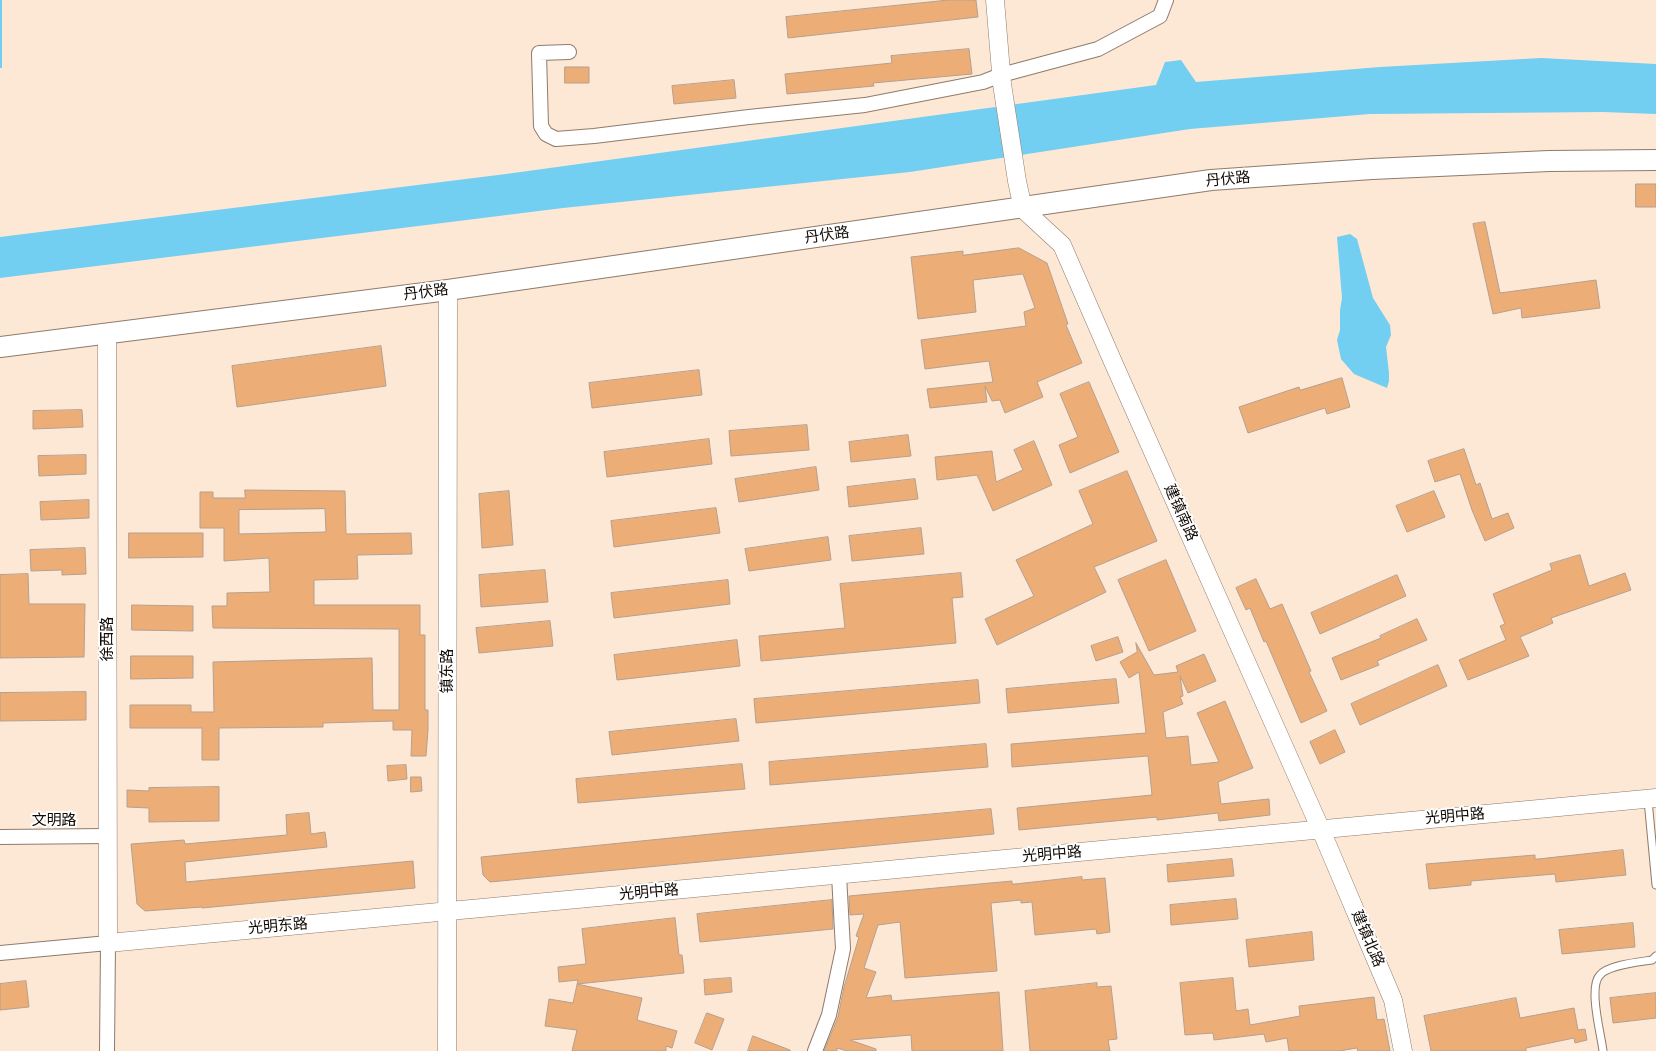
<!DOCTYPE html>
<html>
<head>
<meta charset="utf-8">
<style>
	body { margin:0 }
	canvas { display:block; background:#fde7d5 }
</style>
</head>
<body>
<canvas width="1656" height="1051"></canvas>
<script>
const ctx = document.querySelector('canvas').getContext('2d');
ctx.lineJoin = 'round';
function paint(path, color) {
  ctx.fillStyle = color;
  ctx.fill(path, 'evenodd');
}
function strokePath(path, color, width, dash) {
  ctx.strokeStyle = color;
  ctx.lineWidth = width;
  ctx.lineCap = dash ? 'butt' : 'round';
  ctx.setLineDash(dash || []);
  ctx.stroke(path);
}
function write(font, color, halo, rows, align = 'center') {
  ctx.font = font + ' Poppins,"Noto Sans SC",sans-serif';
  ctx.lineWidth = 4;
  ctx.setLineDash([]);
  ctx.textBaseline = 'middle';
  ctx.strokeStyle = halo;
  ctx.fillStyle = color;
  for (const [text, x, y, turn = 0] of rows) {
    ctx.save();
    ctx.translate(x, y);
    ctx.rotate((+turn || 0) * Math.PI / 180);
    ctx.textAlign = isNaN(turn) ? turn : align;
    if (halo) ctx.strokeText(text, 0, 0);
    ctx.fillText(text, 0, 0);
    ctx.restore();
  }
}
paint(new Path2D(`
	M 0,0 L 2,0 L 2,68 L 0,68 Z
	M 1541,58 L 1656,64 L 1656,114 L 1603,112 L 1370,114 L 1190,129 L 910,172 L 563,208 L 0,278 L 0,237 L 506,174 L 1156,85 L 1165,62 L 1181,60 L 1196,82 L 1380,67 Z
	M 1350,234 L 1357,239 L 1373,298 L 1390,325 L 1391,335 L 1386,347 L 1389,373 L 1389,381 L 1387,388 L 1354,374 L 1341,359 L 1337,340 L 1340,330 L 1340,310 L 1342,298 L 1337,237 Z`), '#72cff2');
const building = new Path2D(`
	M 949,0 L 976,0 L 978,17 L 788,38 L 786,17 Z
	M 969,49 L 972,74 L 873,83 L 874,86 L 787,94 L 785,74 L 892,63 L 891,56 Z
	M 565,67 L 589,67 L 589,83 L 565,83 Z
	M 734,80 L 736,98 L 674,104 L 672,86 Z
	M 1636,184 L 1656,184 L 1656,207 L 1636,207 Z
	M 1485,222 L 1500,293 L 1596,280 L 1600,308 L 1522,318 L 1521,308 L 1493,314 L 1473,224 Z
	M 1019,248 L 1047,263 L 1068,324 L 1066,325 L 1082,363 L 1037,382 L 1043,397 L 1005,413 L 1000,400 L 992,401 L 985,386 L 987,402 L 930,408 L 927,389 L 993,382 L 989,361 L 925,369 L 921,340 L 1026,326 L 1024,312 L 1035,308 L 1023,274 L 973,280 L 976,312 L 918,319 L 911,257 L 963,251 L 963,255 Z
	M 381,346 L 386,386 L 237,407 L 232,366 Z
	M 699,370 L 702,395 L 592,408 L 589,383 Z
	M 1342,378 L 1350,407 L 1327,414 L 1325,408 L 1248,433 L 1239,407 L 1299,387 L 1300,390 Z
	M 1089,382 L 1119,452 L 1070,473 L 1059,445 L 1078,437 L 1060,394 Z
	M 82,410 L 83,427 L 33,429 L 33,411 Z
	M 807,425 L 809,450 L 731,456 L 729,431 Z
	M 908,435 L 911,456 L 851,462 L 849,442 Z
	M 709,439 L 712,464 L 607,477 L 604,452 Z
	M 1034,441 L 1052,485 L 993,511 L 977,475 L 937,480 L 935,457 L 992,451 L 996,482 L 1023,470 L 1014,450 Z
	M 1464,449 L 1476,485 L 1480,483 L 1492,519 L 1508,513 L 1514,528 L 1485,541 L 1472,510 L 1460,474 L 1435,482 L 1428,461 Z
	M 86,455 L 86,474 L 39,476 L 38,456 Z
	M 816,467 L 819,490 L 739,502 L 735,479 Z
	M 1127,471 L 1157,541 L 1094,567 L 1106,592 L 997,645 L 985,619 L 1034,596 L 1016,560 L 1093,524 L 1079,491 Z
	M 915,479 L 918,499 L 849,507 L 847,487 Z
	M 245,490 L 345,491 L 346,534 L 411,533 L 412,554 L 357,555 L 358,579 L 314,580 L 314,605 L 420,605 L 420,635 L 425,635 L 425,710 L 428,710 L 428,730 L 426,756 L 411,756 L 412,730 L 393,730 L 393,721 L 323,723 L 323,727 L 219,728 L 219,760 L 202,760 L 202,728 L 130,728 L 130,705 L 191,705 L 191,712 L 214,712 L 213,662 L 372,658 L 373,710 L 399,710 L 399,629 L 213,628 L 212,606 L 227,606 L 227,593 L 270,592 L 269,558 L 224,561 L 224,528 L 200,528 L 200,492 L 213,492 L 213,498 L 245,498 ZM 325,509 L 326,532 L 239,534 L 239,510 Z
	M 509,491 L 513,545 L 482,548 L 479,494 Z
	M 1434,491 L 1445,517 L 1407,532 L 1396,506 Z
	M 89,500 L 89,518 L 41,520 L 40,502 Z
	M 716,508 L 720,533 L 614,547 L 611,521 Z
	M 921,528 L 924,554 L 852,561 L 849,536 Z
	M 129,533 L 203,533 L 203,557 L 129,558 Z
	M 828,537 L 831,560 L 749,571 L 745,549 Z
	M 85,548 L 86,574 L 62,575 L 62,570 L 31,571 L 30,550 Z
	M 1580,555 L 1589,586 L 1625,573 L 1631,590 L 1551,618 L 1553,623 L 1520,637 L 1529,656 L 1468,680 L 1459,660 L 1506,640 L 1500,626 L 1505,624 L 1493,594 L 1552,570 L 1550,564 Z
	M 1166,560 L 1196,631 L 1149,651 L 1118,580 Z
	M 545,570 L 548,602 L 481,607 L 479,575 Z
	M 961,573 L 963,597 L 952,598 L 956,643 L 761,661 L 759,636 L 845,628 L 840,584 Z
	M 28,574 L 29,604 L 85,604 L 84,657 L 0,658 L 0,575 Z
	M 1397,575 L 1406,596 L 1320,634 L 1311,613 Z
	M 1256,579 L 1270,609 L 1282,604 L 1311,671 L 1309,672 L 1327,711 L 1301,723 L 1266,641 L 1264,642 L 1250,608 L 1246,610 L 1236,588 Z
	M 728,580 L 730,604 L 614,618 L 611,593 Z
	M 132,605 L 193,606 L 193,631 L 132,630 Z
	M 1417,619 L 1427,640 L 1377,661 L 1379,665 L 1341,680 L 1332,658 L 1381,638 L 1380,636 Z
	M 550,621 L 553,646 L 479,653 L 476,628 Z
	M 1118,637 L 1123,652 L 1096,661 L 1091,646 Z
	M 737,640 L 740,666 L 617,680 L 614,655 Z
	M 1136,643 L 1154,675 L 1178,672 L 1176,666 L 1204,654 L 1216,681 L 1188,693 L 1180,676 L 1183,696 L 1180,697 L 1183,704 L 1163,712 L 1166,738 L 1188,736 L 1191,765 L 1219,762 L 1197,713 L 1225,701 L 1253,768 L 1218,782 L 1221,804 L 1269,799 L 1270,815 L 1219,821 L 1218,813 L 1157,820 L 1157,817 L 1019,830 L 1017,808 L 1152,795 L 1148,756 L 1012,767 L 1011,744 L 1146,733 L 1139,672 L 1129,678 L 1120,662 L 1137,652 Z
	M 131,656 L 193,656 L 193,678 L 131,679 Z
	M 1438,665 L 1447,686 L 1360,725 L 1351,704 Z
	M 1116,679 L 1119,703 L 1008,713 L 1006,689 Z
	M 978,680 L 980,703 L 756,723 L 754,699 Z
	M 86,692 L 86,720 L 0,721 L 0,693 Z
	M 736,719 L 739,741 L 612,755 L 609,732 Z
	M 1335,730 L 1345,752 L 1320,764 L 1310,742 Z
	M 986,744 L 988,767 L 770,785 L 769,762 Z
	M 742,764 L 745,789 L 578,803 L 576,779 Z
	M 406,765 L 407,779 L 388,781 L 387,766 Z
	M 411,777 L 421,777 L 422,791 L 411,792 Z
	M 219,787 L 219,821 L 149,822 L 149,808 L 127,807 L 127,790 L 149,791 L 149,788 Z
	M 991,809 L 994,834 L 490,882 L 483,875 L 481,857 L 731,832 Z
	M 309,813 L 311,834 L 325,832 L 327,847 L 185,862 L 186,882 L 413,861 L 415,888 L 202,908 L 202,907 L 145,911 L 137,904 L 131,844 L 184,840 L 185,844 L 287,835 L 286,815 Z
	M 1623,850 L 1626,875 L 1556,882 L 1555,874 L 1471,881 L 1471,885 L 1429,889 L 1426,864 L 1535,855 L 1535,859 Z
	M 1232,859 L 1234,876 L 1168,882 L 1167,865 Z
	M 1082,877 L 1082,880 L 1105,878 L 1110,932 L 1097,934 L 1096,929 L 1035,935 L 1032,902 L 1021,903 L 1021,900 L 991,903 L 997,971 L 905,978 L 900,922 L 878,925 L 864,968 L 876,972 L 866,998 L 891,995 L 892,1001 L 999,992 L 1003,1051 L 912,1051 L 911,1035 L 850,1040 L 876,1049 L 876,1051 L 847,1051 L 837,1048 L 837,1051 L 824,1051 L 838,1017 L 844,987 L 859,937 L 856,936 L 864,914 L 850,915 L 849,896 L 1012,881 L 1012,884 Z
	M 1236,899 L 1238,919 L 1171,925 L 1170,905 Z
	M 832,900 L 833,929 L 700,942 L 697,914 Z
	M 675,918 L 679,955 L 682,955 L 684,973 L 577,984 L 642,998 L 637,1020 L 677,1031 L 672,1048 L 666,1046 L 666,1051 L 572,1051 L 577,1030 L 545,1026 L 549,999 L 573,1003 L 578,980 L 559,982 L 558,967 L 586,964 L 582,929 Z
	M 1633,923 L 1635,947 L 1562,954 L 1559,930 Z
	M 1312,932 L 1314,960 L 1249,967 L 1246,940 Z
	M 731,978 L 732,992 L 705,995 L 704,980 Z
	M 1233,978 L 1236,1011 L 1248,1009 L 1250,1025 L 1300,1016 L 1299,1006 L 1374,997 L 1377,1020 L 1384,1019 L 1390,1051 L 1358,1051 L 1357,1048 L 1339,1051 L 1289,1051 L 1287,1038 L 1266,1042 L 1264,1034 L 1214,1040 L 1213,1033 L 1185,1035 L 1180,983 Z
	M 26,981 L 29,1007 L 0,1010 L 0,984 Z
	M 1097,983 L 1097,987 L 1111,986 L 1117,1039 L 1108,1040 L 1110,1051 L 1030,1051 L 1025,991 Z
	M 1656,993 L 1656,1018 L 1613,1023 L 1610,998 Z
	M 1516,998 L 1520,1018 L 1574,1008 L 1578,1030 L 1585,1029 L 1587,1040 L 1575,1043 L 1574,1038 L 1526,1048 L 1526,1051 L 1431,1051 L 1424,1016 Z
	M 707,1013 L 724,1019 L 712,1050 L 695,1043 Z
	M 753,1036 L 790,1050 L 790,1051 L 748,1051 Z`);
paint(building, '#ecad77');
strokePath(building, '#b5a08f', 1);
const service = new Path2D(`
	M 1648,800 L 1656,885
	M 1603,1051 C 1601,1034 1588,987 1600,975 C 1608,965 1639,962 1652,960 L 1656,956`);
const minor = new Path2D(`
	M 569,52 L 539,53 L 541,126 L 546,134 L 556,139 L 594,136 L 749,117 L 865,105 L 983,82 L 1001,75 L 1098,49 L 1160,16 L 1166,0
	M 0,837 L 108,836
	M 0,953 L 108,943 L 107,1051
	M 815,1051 L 829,1015 L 843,949 L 839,875`);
const tertiary = new Path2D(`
	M 995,0 L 1002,84 L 1017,181 L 1023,209 L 1062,245 L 1113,362 L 1321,830 L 1393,1000 L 1403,1051
	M 107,334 L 108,943 L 1656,798
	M 447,1051 L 448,290`);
const secondary = new Path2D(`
	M 0,347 L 448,290 L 1211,180 L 1372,169 L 1549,161 L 1656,160`);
strokePath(service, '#8f7b6b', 9);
strokePath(minor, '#8f7b6b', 16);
strokePath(tertiary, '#8f7b6b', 19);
strokePath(secondary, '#8f7b6b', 22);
strokePath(service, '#fff', 7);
strokePath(minor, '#fff', 14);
strokePath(tertiary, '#fff', 18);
strokePath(secondary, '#fff', 20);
write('15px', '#110a05', '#fff', [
	["丹伏路",1228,180,-5],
	["丹伏路",827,236,-8],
	["丹伏路",426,293,-7],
	["建镇南路",1180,513,66],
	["徐西路",108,639,-90],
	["镇东路",448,671,-90],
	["光明中路",1455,817,-5],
	["文明路",54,821],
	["光明中路",1052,855,-5],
	["光明中路",649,893,-5],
	["光明东路",278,927,-5],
	["建镇北路",1367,939,67]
]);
</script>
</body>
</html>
